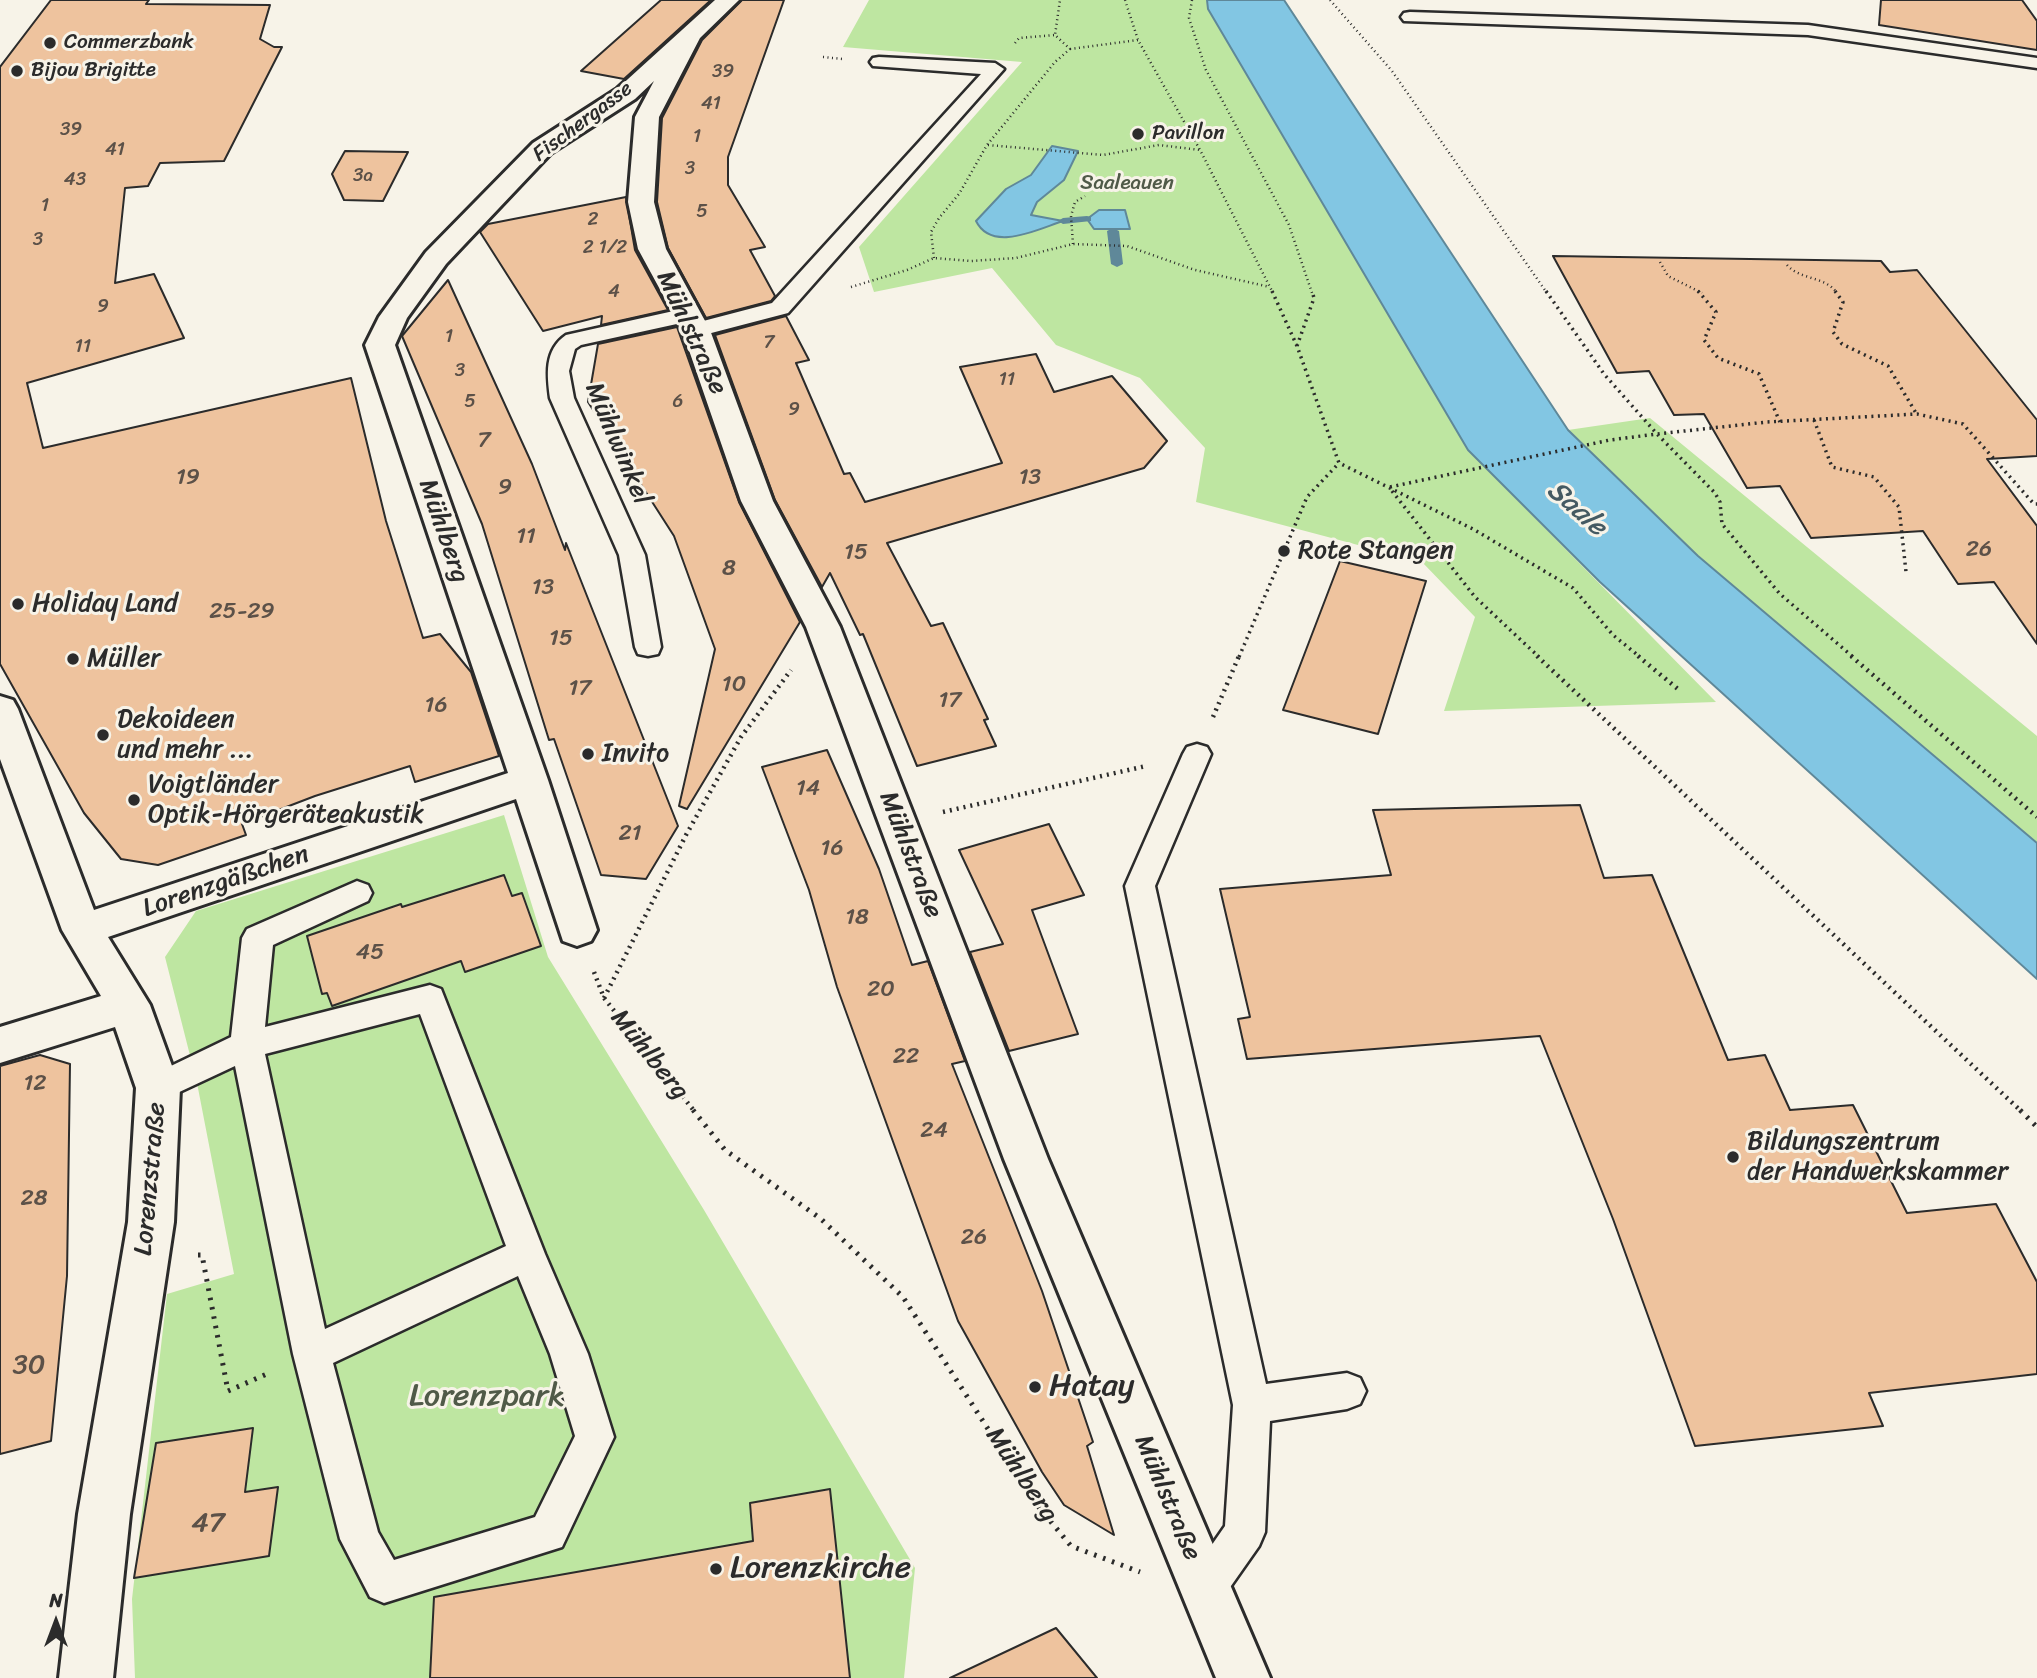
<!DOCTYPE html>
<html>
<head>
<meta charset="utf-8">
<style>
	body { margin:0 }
	#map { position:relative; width:2037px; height:1678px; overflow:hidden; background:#f7f3e8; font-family:Sriracha,sans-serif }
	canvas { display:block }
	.north { position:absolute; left:21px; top:1587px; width:70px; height:70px; -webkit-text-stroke:5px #f7f3e8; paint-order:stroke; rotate:0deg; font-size:19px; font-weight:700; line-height:28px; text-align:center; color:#2b2b2b }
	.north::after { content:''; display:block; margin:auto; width:24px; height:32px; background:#2b2b2b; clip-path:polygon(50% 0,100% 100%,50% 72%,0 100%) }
</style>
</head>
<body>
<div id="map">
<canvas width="2037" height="1678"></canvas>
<div class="north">N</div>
</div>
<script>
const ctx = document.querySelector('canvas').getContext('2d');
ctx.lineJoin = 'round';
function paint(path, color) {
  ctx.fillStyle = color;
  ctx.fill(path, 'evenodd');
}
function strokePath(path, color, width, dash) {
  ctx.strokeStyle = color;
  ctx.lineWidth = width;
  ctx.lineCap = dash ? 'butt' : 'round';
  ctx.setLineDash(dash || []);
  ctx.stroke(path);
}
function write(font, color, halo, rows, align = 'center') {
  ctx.font = font + ' Sriracha,sans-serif';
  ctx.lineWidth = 6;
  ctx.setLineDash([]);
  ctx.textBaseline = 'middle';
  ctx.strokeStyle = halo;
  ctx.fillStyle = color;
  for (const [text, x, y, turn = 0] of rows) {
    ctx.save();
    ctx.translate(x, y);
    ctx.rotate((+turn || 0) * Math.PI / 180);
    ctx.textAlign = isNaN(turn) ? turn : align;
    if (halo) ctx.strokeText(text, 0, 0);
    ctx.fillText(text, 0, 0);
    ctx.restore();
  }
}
paint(new Path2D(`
	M 869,0 L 1207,0 L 1208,9 L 1468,450 L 1716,702 L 1444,711 L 1475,617 L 1422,562 L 1196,502 L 1205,448 L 1140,378 L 1056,345 L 992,268 L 874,292 L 859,247 L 1022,62 L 843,47 Z
	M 1650,418 L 2037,736 L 2037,843 L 1698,556 L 1568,430 Z
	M 504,815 L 548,957 L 704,1210 L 915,1568 L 904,1678 L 135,1678 L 132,1599 L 167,1294 L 234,1274 L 197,1083 L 165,957 L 196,911 Z`), '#bee6a1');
const water = new Path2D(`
	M 1207,0 L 1284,0 L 1568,430 L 1698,556 L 2037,843 L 2037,979 L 1600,582 L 1468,450 L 1208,9 Z
	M 1052,146 L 1078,151 L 1064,180 L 1037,202 L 1031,215 L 1063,221 C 1038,229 992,253 976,221 L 1006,189 L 1031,175 Z
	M 1099,210 L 1125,210 L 1130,229 L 1094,229 L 1087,219 Z`);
paint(water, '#82c6e3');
strokePath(water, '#5f8899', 2);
paint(new Path2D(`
	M 1087,216 L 1091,217 L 1091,221 L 1063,224 L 1058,221 L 1063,218 Z
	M 1113,228 L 1119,231 L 1123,264 L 1117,267 L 1111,264 L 1107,231 Z`), '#5f8899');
const building = new Path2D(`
	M 51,0 L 149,0 L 146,4 L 270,5 L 260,39 L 274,47 L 282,47 L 224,161 L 160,163 L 148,186 L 125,188 L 115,283 L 154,274 L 184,338 L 27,383 L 43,448 L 351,378 L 386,521 L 423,638 L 440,634 L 471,672 L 499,756 L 415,782 L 410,766 L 315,796 L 242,824 L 246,835 L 158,865 L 121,859 L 84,813 L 0,664 L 0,67 Z
	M 661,0 L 711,0 L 624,79 L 581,71 Z
	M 742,0 L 784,0 L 728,157 L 728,185 L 765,247 L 750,250 L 775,296 L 771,301 L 706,318 L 668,248 L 657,202 L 662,118 L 702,40 Z
	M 1881,0 L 2022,0 L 2037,21 L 2037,50 L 1879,25 Z
	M 345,151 L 408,152 L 383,201 L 344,200 L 332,174 Z
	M 626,197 L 635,250 L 668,310 L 601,325 L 602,316 L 543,331 L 480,232 L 488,224 Z
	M 1553,256 L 1881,261 L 1890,272 L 1917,270 L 2037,420 L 2037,456 L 1987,459 L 2037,526 L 2037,644 L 1994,582 L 1958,584 L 1923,531 L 1811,538 L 1780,486 L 1747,488 L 1704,414 L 1674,415 L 1649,371 L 1617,373 Z
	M 448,280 L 532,464 L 565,550 L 566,543 L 678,826 L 646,879 L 601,875 L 554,739 L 549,740 L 482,524 L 402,336 Z
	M 786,316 L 809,360 L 796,363 L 844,474 L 850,473 L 865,502 L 1002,463 L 960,367 L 1036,354 L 1054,392 L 1112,376 L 1167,441 L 1144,468 L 887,543 L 931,626 L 943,623 L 988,719 L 984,720 L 996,746 L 917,766 L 863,634 L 860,635 L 830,573 L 822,587 L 775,500 L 715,335 Z
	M 677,327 L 739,502 L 800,622 L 687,809 L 679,806 L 715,649 L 674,536 L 588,402 L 598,344 Z
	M 1340,561 L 1426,581 L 1378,734 L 1283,710 Z
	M 827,750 L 879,869 L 912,965 L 928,961 L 965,1061 L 952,1064 L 1042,1291 L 1093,1442 L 1087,1446 L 1114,1535 L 1064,1505 L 1042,1472 L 958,1321 L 837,987 L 809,890 L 762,767 Z
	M 1580,805 L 1604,878 L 1652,875 L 1728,1060 L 1765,1055 L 1790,1110 L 1853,1105 L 1907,1213 L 1996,1204 L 2037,1282 L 2037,1374 L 1869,1393 L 1883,1426 L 1695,1446 L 1613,1219 L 1540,1036 L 1247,1059 L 1238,1019 L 1250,1017 L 1220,889 L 1391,875 L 1373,810 Z
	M 1049,824 L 1084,895 L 1032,910 L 1078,1034 L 1009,1051 L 970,952 L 1003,944 L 959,850 Z
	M 504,875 L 512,896 L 522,893 L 541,946 L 465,972 L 461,961 L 332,1006 L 327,993 L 322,994 L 307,936 L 401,904 L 402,907 Z
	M 40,1055 L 70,1064 L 67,1276 L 51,1441 L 0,1454 L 0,1066 Z
	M 253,1428 L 245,1492 L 278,1487 L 269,1556 L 134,1578 L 156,1443 Z
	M 830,1489 L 850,1678 L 430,1678 L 434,1597 L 753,1541 L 750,1503 Z
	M 1056,1628 L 1097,1678 L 950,1678 Z`);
paint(building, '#eec39e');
strokePath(building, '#2b2b2b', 2);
const lane = new Path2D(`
	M 1410,12 L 1808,25 L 2037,58 L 2037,68 L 1808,35 L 1404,21 L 1401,17 L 1404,13 Z
	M 879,57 L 995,63 L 1004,69 L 788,313 L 696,337 L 688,335 L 685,330 L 688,325 L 772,303 L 981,74 L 873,66 L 870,62 L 873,58 Z
	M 687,308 L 695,310 L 698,315 L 695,320 L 581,345 L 575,349 L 569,371 L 574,398 L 645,555 L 661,647 L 658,654 L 648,656 L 638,654 L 635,647 L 619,555 L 550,398 C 547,375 544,350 566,335 Z
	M 1197,744 L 1207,747 L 1211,754 L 1155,886 L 1266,1384 L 1347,1373 L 1360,1378 L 1366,1391 L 1360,1404 L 1347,1409 L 1270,1421 L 1265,1532 L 1259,1546 L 1219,1603 L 1205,1609 L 1191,1603 L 1185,1589 L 1191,1575 L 1225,1526 L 1233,1405 L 1125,886 L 1183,754 L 1187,747 Z
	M 357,881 L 368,885 L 372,893 L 368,901 L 273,945 L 265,1027 L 430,985 L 441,989 L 545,1254 L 588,1354 L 614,1437 L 562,1547 L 384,1603 L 370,1597 L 340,1539 L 293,1354 L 235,1066 L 158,1102 L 146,1098 L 141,1088 L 146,1078 L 231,1037 L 242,938 L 247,929 ZM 420,1014 L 506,1246 L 325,1329 L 265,1054 ZM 518,1276 L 550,1354 L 575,1436 L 535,1517 L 394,1560 L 378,1532 L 333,1363 Z`);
const street = new Path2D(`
	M 715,0 L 739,0 L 700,38 L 659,117 L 654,202 L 666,249 L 710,330 L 773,501 L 840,627 L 1048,1159 L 1270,1678 L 1216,1678 L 1004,1159 L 806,627 L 741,501 L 682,330 L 638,249 L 628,202 L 635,117 L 654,81 L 635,99 L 551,153 L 446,264 L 407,318 L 395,345 L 548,780 L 597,930 L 591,941 L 577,946 L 563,941 L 516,799 L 108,937 L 150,1005 L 180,1088 L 174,1222 L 130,1514 L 113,1678 L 59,1678 L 78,1514 L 128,1222 L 136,1088 L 115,1027 L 0,1063 L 0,1027 L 101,996 L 62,930 L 0,759 L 0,696 L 13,700 L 18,709 L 94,910 L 508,773 L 365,345 L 379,317 L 426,252 L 533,143 L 617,89 Z`);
strokePath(lane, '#2b2b2b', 5);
strokePath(street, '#2b2b2b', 6);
strokePath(new Path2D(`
	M 1125,0 L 1138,40 L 1200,150 L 1273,293
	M 1192,0 L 1189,18 L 1206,70 L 1289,225 L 1312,293
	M 1330,0 L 1392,71 L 1547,293
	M 1015,43 L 1019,38 L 1055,35
	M 1070,49 L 1138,40
	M 823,57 L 843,59
	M 988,145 L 1103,155 L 1159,145 L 1200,150
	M 1073,244 L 1071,216 L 1075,202 L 1085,196
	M 934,258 L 931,232 L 939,218 L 959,194 L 987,145 L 1055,62 L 1070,49 L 1055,35 L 1060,0
	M 1660,262 L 1668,276 L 1702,293
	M 1787,265 C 1800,280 1825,276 1837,293
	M 851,287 L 907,270 L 934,258 L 971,261 L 1016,258 L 1073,244 L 1127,246 L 1195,270 L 1270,287`), '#2b2b2b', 2.5, [1, 3.5]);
strokePath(new Path2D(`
	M 1272,291 L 1297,346 L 1339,463 L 1473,529 L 1573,588 L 1613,635 L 1640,657
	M 1546,291 L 1604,374 L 1657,434 L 1767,422 L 1917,414 L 1963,424 L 2034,504 L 2037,504
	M 1698,291 L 1716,312 L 1704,340 L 1718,358 L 1759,374 L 1780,422
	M 1835,291 L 1843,302 L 1833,332 L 1842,344 L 1888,366 L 1916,413
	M 1297,346 L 1314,298 L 1312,291
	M 1814,420 L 1832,467 L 1874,477 L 1899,507 L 1906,572
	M 1390,487 L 1610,440 L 1657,434 L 1715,493 L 1720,502 L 1722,524 L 1780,594 L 1853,657
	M 1392,491 L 1475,597 L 1539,657
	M 1239,657 L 1307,497 L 1339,463`), '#2b2b2b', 3.5, [2, 4.5]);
strokePath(new Path2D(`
	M 1537,656 L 2022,1112
	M 1638,656 L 1679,690
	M 1851,656 L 2037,817
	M 1213,717 L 1239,656
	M 943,812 L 1146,766
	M 594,972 L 604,998 L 695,1112
	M 604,998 L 686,835 L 741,737 L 791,670`), '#2b2b2b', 4.5, [2, 5]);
strokePath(new Path2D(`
	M 693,1110 L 725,1150 L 821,1219 L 903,1297 L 1037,1505 L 1071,1546 L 1140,1572
	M 2020,1110 L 2037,1127
	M 198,1255 L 202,1255 L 228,1391 L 269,1373`), '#2b2b2b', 5, [2.5, 7]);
paint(lane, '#f7f3e8');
paint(street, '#f7f3e8');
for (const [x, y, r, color] of [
	[50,43,7,"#2b2b2b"],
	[17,71,7,"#2b2b2b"],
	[1138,134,7,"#2b2b2b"],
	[1284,551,7,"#2b2b2b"],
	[18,604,7,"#2b2b2b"],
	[73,659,7,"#2b2b2b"],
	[103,735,7,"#2b2b2b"],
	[588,754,7,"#2b2b2b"],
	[134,800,7,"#2b2b2b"],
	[1733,1157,7,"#2b2b2b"],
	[1035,1387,7,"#2b2b2b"],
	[716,1569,7,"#2b2b2b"]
]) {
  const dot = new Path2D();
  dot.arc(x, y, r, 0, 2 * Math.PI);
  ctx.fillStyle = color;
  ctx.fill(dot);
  strokePath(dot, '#f7f3e8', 2.5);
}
write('19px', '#5c5148', null, [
	["39",723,72],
	["41",711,104],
	["39",71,130],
	["1",697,137],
	["41",115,150],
	["3",690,169],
	["3a",363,176],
	["43",75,180],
	["1",45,206],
	["5",702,212],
	["2",593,220],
	["3",38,240],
	["2 1/2",605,248],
	["4",614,292],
	["9",103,307],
	["1",449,337],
	["7",769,343],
	["11",83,347],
	["3",460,371],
	["11",1007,380],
	["5",470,402],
	["6",678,402],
	["9",794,410]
]);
write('21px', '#2b2b2b', '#f7f3e8', [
	["Commerzbank",64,43],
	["Bijou Brigitte",31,71],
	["Pavillon",1152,134]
], 'left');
write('21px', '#2b2b2b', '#f7f3e8', [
	["Fischergasse",583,122,-37]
]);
write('21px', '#505a48', '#f7f3e8', [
	["Saaleauen",1127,184]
]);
write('23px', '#5c5148', null, [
	["7",484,441],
	["19",188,478],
	["13",1030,478],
	["9",505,488],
	["11",526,537],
	["26",1979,550],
	["15",856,553],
	["8",729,569],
	["13",543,588],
	["25-29",242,612],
	["15",561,639],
	["10",734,685],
	["17",580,689],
	["17",950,701],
	["16",436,706],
	["14",808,789],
	["21",630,834],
	["16",832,849],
	["18",857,918],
	["45",370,953],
	["20",881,990],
	["22",906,1057],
	["12",35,1084],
	["24",934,1131],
	["28",34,1199],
	["26",974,1238]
]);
write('26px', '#2b2b2b', '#f7f3e8', [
	["Mühlstraße",691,333,65],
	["Mühlwinkel",617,444,67],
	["Mühlberg",443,531,71],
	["Mühlstraße",910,855,69],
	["Lorenzgäßchen",226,882,-19],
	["Mühlberg",649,1055,51],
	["Lorenzstraße",151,1179,-85],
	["Mühlberg",1021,1475,56],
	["Mühlstraße",1167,1498,67]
]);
write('26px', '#2b2b2b', '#f7f3e8', [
	["Rote Stangen",1298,551],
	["Holiday Land",32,604],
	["Müller",87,659],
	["Dekoideen",117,720],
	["und mehr ...",117,750],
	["Invito",602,754],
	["Voigtländer",148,785],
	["Optik-Hörgeräteakustik",148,815],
	["Bildungszentrum",1747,1142],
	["der Handwerkskammer",1747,1172]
], 'left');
write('italic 28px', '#455a62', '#f7f3e8', [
	["Saale",1576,509,41]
]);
write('28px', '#5c5148', null, [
	["30",29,1366],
	["47",208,1524]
]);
write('32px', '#2b2b2b', '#f7f3e8', [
	["Hatay",1049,1387],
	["Lorenzkirche",730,1569]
], 'left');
write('32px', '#505a48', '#f7f3e8', [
	["Lorenzpark",487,1397]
]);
</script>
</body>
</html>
